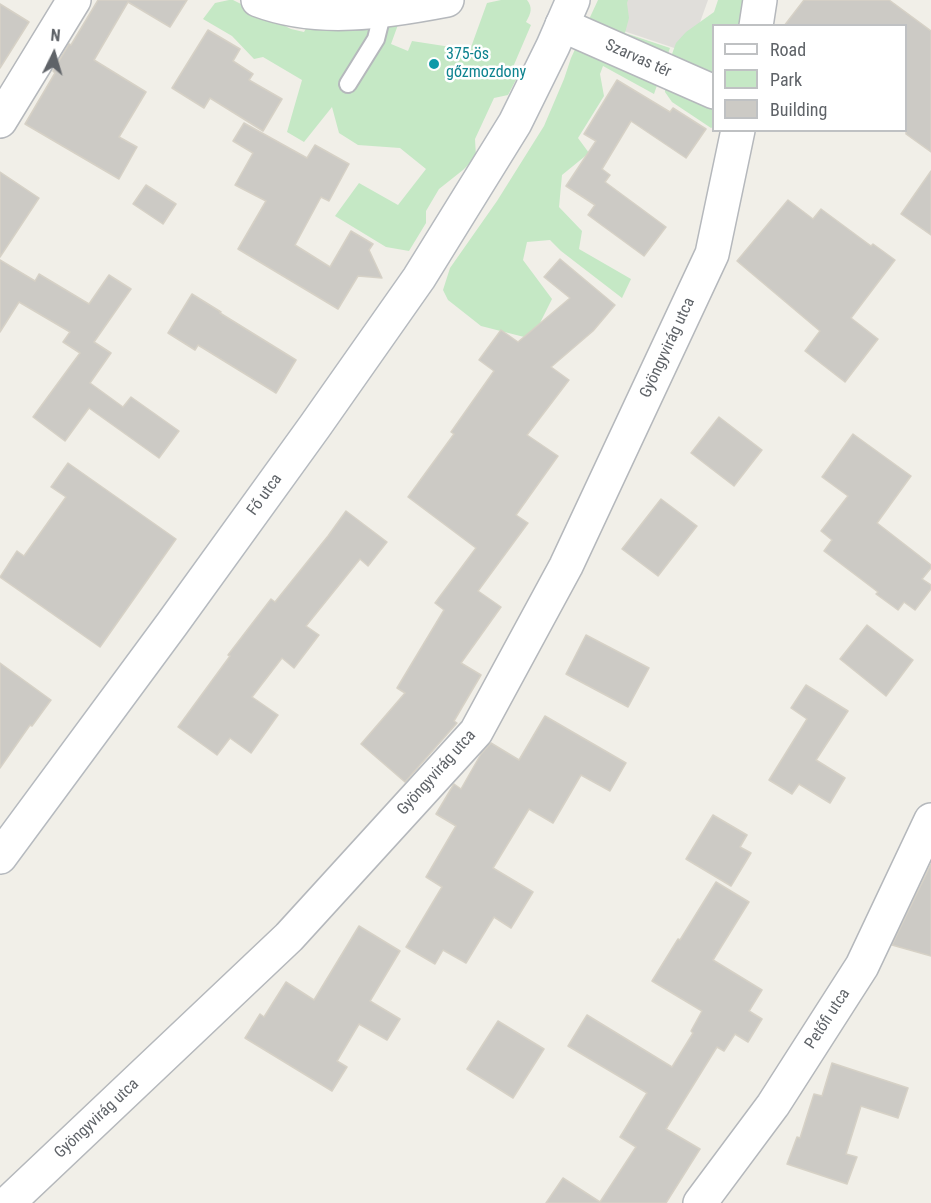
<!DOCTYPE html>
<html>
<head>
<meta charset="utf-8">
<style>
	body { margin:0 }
	#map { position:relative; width:931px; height:1203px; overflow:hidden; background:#f1efe8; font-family:"Roboto Condensed",sans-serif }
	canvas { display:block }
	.legend { position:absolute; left:712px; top:24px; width:195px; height:108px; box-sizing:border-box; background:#fff; border:2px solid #bfc1c3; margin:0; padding:8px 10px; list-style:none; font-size:18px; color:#5f6368 }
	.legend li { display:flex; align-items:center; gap:12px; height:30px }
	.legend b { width:30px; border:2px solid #bfc1c3 }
	.north { position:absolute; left:24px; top:24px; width:60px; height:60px; -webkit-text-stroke:4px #fff; paint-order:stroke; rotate:5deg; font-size:16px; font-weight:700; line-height:24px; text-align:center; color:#5f6368 }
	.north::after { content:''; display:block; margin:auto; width:21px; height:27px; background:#5f6368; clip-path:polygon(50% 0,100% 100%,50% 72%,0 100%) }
</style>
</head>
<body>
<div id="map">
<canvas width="931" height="1203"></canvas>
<ul class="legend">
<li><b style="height:8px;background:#fff"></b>Road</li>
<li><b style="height:16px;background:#c5e8c5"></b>Park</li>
<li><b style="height:16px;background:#cccac5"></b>Building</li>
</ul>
<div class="north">N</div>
</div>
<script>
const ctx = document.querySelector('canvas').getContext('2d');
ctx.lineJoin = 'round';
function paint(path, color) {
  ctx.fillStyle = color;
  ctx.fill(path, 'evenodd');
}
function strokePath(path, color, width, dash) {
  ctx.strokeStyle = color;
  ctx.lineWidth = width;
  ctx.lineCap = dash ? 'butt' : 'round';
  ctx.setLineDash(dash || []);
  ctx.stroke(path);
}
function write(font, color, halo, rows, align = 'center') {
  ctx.font = font + ' "Roboto Condensed",sans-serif';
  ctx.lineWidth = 5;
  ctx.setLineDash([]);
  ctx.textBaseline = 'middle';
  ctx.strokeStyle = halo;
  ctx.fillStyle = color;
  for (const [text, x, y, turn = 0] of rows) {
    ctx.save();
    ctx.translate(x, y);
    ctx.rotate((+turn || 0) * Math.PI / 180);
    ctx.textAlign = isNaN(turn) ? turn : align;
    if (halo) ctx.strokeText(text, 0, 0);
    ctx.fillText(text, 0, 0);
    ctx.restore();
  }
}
paint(new Path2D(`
	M 622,0 L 708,0 L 689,53 L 612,27 Z`), '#e0deda');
paint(new Path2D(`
	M 229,0 L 233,0 L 291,29 L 304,32 L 309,23 L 399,22 L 391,44 L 408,51 L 412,41 L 470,50 L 487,3 L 501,0 L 527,0 C 533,8 531,13 526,22 L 531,25 L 513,67 L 518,76 L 508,95 L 494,98 L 475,139 L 476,157 L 463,170 L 439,189 L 426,211 L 426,223 L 409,251 L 386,247 L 335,216 L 359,183 L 398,205 L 426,169 L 400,148 L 358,145 L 339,133 L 332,107 L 304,142 L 287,132 L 302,80 L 263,57 L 254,59 L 232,36 L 203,19 L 215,3 Z
	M 598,0 L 628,0 L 627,3 L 629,18 L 625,33 L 670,48 L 654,94 L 603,66 L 600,74 L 604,96 L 578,138 L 589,153 L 562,175 L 559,207 L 582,231 L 579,249 L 631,279 L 622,298 L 561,251 L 550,240 L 527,242 L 523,260 L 552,299 L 532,339 L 481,326 L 448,300 L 443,290 L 450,268 L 497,201 L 544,126 L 564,79 L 571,58 Z
	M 718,0 L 744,0 L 743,25 L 714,26 L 713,127 L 711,128 L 672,102 L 665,92 L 664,76 L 676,43 L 686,32 L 714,12 Z`), '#c5e8c5');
const building = new Path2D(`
	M 98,0 L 187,0 L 170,27 L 128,2 L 94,60 L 146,92 L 119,137 L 137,147 L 119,179 L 25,124 L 55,73 L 53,71 L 69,44 L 71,45 Z
	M 804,0 L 889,0 L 931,31 L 931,152 L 906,134 L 906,26 L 784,26 Z
	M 0,4 L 29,22 L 0,68 Z
	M 208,30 L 240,49 L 233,61 L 253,74 L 249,80 L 282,99 L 263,131 L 210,98 L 204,108 L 172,88 Z
	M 617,80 L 670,112 L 673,108 L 706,129 L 686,158 L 631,121 L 602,169 L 610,175 L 605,182 L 666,227 L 644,256 L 588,215 L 595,205 L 566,186 L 596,141 L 584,134 Z
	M 244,123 L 307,158 L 315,145 L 349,164 L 329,201 L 321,197 L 295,245 L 330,267 L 351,231 L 373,244 L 369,250 L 382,278 L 358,276 L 338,309 L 238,249 L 266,201 L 235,185 L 253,153 L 233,141 Z
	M 931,171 L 931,235 L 901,214 Z
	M 0,172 L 39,198 L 0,257 Z
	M 146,185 L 176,204 L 163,224 L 133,204 Z
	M 788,200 L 813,219 L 821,209 L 871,246 L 873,244 L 895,260 L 851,318 L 878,339 L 845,382 L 805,351 L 820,331 L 737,261 Z
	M 560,259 L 615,305 L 593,331 L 551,367 L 569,380 L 527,435 L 558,456 L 516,515 L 528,523 L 478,591 L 501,607 L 461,663 L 481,675 L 454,721 L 457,723 L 405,782 L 361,744 L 405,693 L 397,688 L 444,610 L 435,603 L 476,548 L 408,497 L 454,434 L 451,432 L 494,371 L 479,360 L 501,330 L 518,342 L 570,298 L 544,277 Z
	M 0,260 L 35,281 L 39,274 L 89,304 L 109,275 L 131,289 L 94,342 L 111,353 L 90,383 L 123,407 L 131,397 L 179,431 L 159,458 L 89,408 L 65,441 L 33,417 L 80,353 L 63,342 L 70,332 L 19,302 L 0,332 Z
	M 192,294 L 221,312 L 220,313 L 296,360 L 276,393 L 198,345 L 195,350 L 168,333 Z
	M 719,417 L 762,450 L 734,486 L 691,453 Z
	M 853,434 L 911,476 L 877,523 L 931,565 L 931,568 L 922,579 L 931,585 L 931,589 L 915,610 L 904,602 L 898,610 L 876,594 L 878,592 L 824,551 L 832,540 L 821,531 L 848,496 L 822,477 Z
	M 68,463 L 176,539 L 100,647 L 0,577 L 17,551 L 24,556 L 66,497 L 51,487 Z
	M 661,499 L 697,526 L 658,576 L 622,549 Z
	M 346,511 L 387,542 L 368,566 L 360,559 L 306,626 L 319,635 L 294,668 L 282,658 L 252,697 L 278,715 L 251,753 L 230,738 L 217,755 L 178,727 L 230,656 L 228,655 L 271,599 L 275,602 L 328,536 Z
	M 867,625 L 913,660 L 886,696 L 840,659 Z
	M 586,635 L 649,668 L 628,707 L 566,674 Z
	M 0,663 L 51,700 L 32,726 L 30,725 L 0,768 Z
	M 806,685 L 848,711 L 816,760 L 845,778 L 830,803 L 799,784 L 792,794 L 769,780 L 807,719 L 791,708 Z
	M 545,716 L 626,763 L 610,791 L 581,775 L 553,823 L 529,809 L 493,868 L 533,892 L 511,928 L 494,917 L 466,963 L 443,950 L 435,964 L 406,947 L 442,887 L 426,877 L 456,826 L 436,814 L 454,784 L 461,789 L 481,754 L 491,743 L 519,760 Z
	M 713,815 L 747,835 L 740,847 L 751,853 L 731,886 L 686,859 Z
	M 931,864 L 931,956 L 892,945 Z
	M 716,882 L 749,902 L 713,960 L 762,990 L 749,1011 L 762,1019 L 748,1042 L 735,1034 L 724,1051 L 717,1047 L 666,1129 L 700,1149 L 666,1203 L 546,1203 L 563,1178 L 600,1202 L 636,1147 L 620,1137 L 647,1093 L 568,1046 L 587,1015 L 672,1067 L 693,1033 L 691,1031 L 702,1011 L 652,981 L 678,939 L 680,940 Z
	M 359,926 L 400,951 L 370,1001 L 400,1019 L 387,1040 L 359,1024 L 337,1061 L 347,1067 L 332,1091 L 245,1038 L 260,1014 L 264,1017 L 286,982 L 314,1000 Z
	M 498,1021 L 544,1049 L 513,1098 L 467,1069 Z
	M 832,1063 L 908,1088 L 898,1118 L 861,1106 L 846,1154 L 857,1157 L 847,1184 L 787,1164 L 797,1137 L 800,1138 L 814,1094 L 822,1096 Z`);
paint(building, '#cccac5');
strokePath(building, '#d6d1c6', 1.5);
const lane = new Path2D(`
	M 348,84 L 376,39 L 383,11`);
const street = new Path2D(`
	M 258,0 C 319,23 384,12 447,0
	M 562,25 L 714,92
	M 756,26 L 760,0
	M 0,121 L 74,0
	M 8,1203 L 289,937 L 476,732 L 566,566 L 712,254 L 738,130
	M 700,1203 L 773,1105 L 862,966 L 931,820`);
const secondary = new Path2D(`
	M 0,857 L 172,624 L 315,426 L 419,278 L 515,123 L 553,46 L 573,0`);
strokePath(lane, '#b5b8bc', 20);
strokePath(street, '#b5b8bc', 36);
strokePath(secondary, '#b6babf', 36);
strokePath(lane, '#fff', 16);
strokePath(street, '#fff', 33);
strokePath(secondary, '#fff', 33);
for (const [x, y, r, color] of [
	[434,64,6,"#0f9aa8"]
]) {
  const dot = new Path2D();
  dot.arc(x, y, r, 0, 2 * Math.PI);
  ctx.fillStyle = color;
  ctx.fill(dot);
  strokePath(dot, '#fff', 2);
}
write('16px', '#0d838f', '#fff', [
	["375-ös",446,55],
	["gőzmozdony",446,73]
], 'left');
write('16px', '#5f6368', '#fff', [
	["Szarvas tér",638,59,24],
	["Gyöngyvirág utca",668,348,-65],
	["Fő utca",265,495,-54],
	["Gyöngyvirág utca",437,773,-48],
	["Petőfi utca",828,1019,-57],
	["Gyöngyvirág utca",97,1119,-43]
]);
</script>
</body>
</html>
